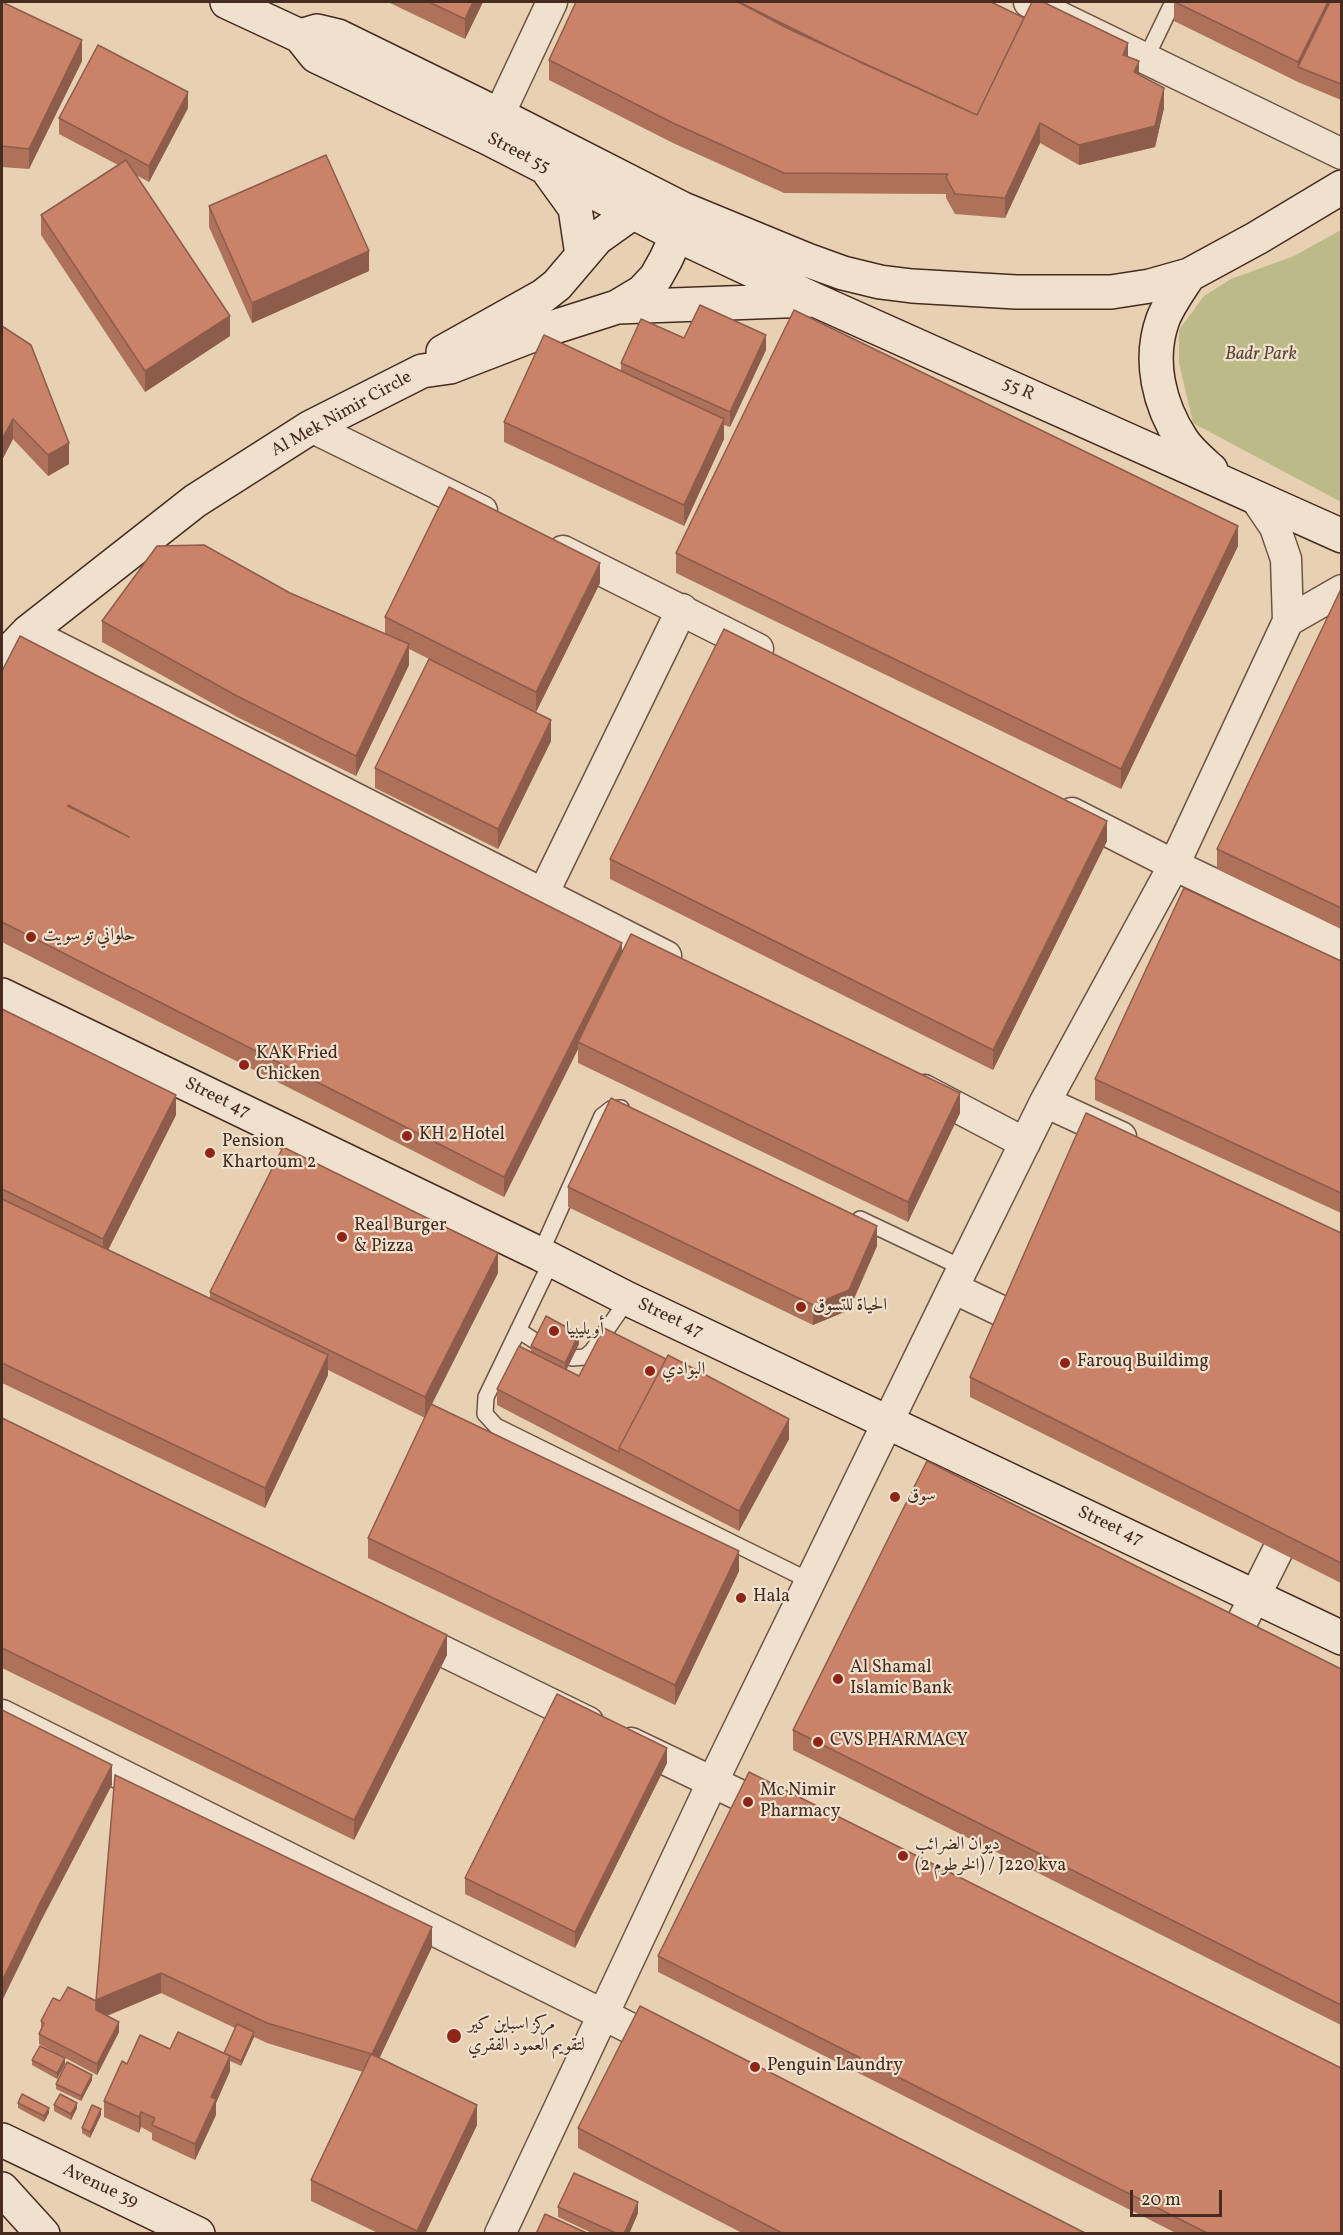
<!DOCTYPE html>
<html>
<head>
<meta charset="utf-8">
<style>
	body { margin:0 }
	#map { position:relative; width:1343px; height:2235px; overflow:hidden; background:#e7d1b2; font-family:Vollkorn,serif }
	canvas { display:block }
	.frame { position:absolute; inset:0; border:3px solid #462b20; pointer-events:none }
	.scale { position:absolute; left:1130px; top:2190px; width:92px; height:27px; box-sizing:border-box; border:3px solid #462b20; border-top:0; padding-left:8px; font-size:18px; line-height:21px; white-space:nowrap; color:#462b20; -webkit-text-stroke:4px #efe1cd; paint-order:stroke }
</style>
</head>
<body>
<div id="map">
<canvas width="1343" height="2235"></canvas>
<div class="frame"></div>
<div class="scale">20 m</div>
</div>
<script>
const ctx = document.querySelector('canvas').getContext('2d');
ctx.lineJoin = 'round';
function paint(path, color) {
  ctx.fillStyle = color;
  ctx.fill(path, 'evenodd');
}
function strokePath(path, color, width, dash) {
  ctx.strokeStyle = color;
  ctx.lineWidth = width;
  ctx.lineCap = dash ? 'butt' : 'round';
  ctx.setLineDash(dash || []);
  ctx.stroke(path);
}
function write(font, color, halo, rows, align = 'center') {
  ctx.font = font + ' Vollkorn,Amiri,serif';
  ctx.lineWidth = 4.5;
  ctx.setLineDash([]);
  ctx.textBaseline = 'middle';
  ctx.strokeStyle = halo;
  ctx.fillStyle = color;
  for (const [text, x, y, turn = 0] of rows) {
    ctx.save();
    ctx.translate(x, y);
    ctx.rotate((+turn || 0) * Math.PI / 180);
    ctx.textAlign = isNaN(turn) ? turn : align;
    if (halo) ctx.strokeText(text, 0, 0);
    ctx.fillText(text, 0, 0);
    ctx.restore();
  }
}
paint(new Path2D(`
	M 1341,230 L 1341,502 L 1193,423 L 1179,363 L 1179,330 L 1204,296 L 1231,279 L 1294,256 Z`), '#bbba88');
const lane = new Path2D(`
	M 1146,58 L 1173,2
	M 860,1219 L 963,1268
	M 540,1254 L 602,1116 L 611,1109 L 621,1108
	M 552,1260 L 486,1397 L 485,1414 L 496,1426 L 810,1581
	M 518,1330 L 538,1343
	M 572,1358 L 585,1357 L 592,1351 L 628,1299`);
const street = new Path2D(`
	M 1029,2 L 1342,154
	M 488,138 L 552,2
	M 311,427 L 482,511
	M 563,551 L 758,649
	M 1288,621 L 1342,590
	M 28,632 L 666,956
	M 1072,813 L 1174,865 L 1342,945
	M 544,892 L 682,609
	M 924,1090 L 1025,1143
	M 1045,1102 L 1121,1137
	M 953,1288 L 1035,1327
	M 410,1635 L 588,1722
	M 1225,1656 L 1296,1514
	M 2,1715 L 666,2046
	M 631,1743 L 775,1812
	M 500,2234 L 712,1783 L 953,1288 L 1045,1102 L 1174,865 L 1288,621 L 1286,559 L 1275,527 L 1254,496`);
const secondary = new Path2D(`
	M 227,2 L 300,36 L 316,56 L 488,138 L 677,235 L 815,300 L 1342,536
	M 300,36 L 317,31 L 338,36 L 499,115 L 683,209 L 807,260 L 843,273 L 880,282 L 912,286 L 1016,292 L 1111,292 L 1150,286 L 1189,275 L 1257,238 L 1342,187
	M 549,172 L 575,208 L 582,255
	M 1189,275 C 1180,289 1169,304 1163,319 C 1148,360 1159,405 1182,440 C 1189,451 1201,461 1211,470
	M 617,307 L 811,300
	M 443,352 L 543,296 L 557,285 L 597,238 L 649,201
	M 2,659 L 28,632 L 195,501 L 311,427 L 422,371 L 450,367 L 551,328 L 617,307 L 642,292 L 656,277 L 666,259 L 677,235 L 682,215
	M 2,995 L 540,1254 L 628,1299 L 1342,1638
	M 2,2140 L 198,2234
	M 2,2189 L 43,2234`);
strokePath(lane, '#6e5444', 18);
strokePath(street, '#6e5444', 33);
strokePath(secondary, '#462b20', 36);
strokePath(lane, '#efe1cd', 15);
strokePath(street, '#efe1cd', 30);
strokePath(secondary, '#efe1cd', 33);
paint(new Path2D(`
	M 2,2 L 82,61 L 29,169 L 2,167 Z
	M 388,2 L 483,2 L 465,39 Z
	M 576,2 L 991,2 L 1024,18 L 1128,57 L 1139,75 L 1164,108 L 1155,147 L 1079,165 L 1040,143 L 1005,218 L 955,214 L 946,198 L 946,194 L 784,193 L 673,143 L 549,80 L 549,60 Z
	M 1174,2 L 1341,2 L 1341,100 L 1298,82 L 1174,21 Z
	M 188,108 L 149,182 L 136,175 L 230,336 L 145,392 L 41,235 L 41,215 L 118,165 L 59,134 L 59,118 Z
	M 209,206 L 369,271 L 252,323 L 209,227 Z
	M 2,326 L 69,464 L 48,476 L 13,439 L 2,460 Z
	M 684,338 L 766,350 L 730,427 L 724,425 L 724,439 L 684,526 L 504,442 L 504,422 L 621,371 L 621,363 Z
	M 1238,546 L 1121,789 L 676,573 L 676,553 Z
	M 600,583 L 536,712 L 409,649 L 409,665 L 356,776 L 237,717 L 102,642 L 102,621 L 290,593 L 385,634 L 385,617 Z
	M 1341,589 L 1341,929 L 1217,869 L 1217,849 Z
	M 2,671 L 622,953 L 960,1113 L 908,1222 L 578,1063 L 578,1049 L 504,1197 L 2,942 Z
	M 551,741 L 498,849 L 375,788 L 375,768 Z
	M 1107,841 L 993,1070 L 610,879 L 610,859 Z
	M 1341,961 L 1341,1213 L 1095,1100 L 1095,1079 Z
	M 2,1009 L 176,1115 L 108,1250 L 210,1298 L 210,1292 L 498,1273 L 431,1404 L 739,1571 L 675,1705 L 368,1558 L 368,1538 L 425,1418 L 328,1370 L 328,1375 L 265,1508 L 2,1383 Z
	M 568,1187 L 877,1246 L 849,1310 L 813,1325 L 568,1207 Z
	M 1341,1233 L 1341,1583 L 970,1397 L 970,1377 Z
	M 579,1344 L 566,1370 L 579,1376 L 789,1439 L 739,1531 L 497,1405 L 497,1389 L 531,1352 L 531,1346 Z
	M 2,1418 L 447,1655 L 354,1840 L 2,1668 Z
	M 1341,1669 L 1341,2025 L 793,1750 L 793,1730 Z
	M 667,1763 L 575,1948 L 465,1894 L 465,1878 Z
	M 115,1775 L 432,1947 L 379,2058 L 477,2125 L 425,2234 L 380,2234 L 311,2201 L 311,2180 L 363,2072 L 267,2043 L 254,2037 L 241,2066 L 230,2061 L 230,2071 L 216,2103 L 216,2115 L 195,2160 L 152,2140 L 152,2133 L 141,2127 L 139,2133 L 104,2117 L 104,2101 L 127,2064 L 170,2049 L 224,2053 L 235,2028 L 161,1993 L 107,2016 L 119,2032 L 97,2075 L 39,2044 L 39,2034 L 41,2030 L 41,2021 L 60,2001 L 96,2001 Z
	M 658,1956 L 1341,2234 L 1178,2234 L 658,1972 Z
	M 32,2060 L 65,2064 L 57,2079 L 32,2065 Z
	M 92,2080 L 81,2101 L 56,2089 L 56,2084 Z
	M 18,2103 L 49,2113 L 44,2122 L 18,2108 Z
	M 54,2105 L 77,2108 L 71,2120 L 54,2111 Z
	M 101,2115 L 90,2138 L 82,2133 L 82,2128 Z
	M 578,2128 L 1087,2234 L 744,2234 L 578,2148 Z
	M 558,2207 L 638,2213 L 629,2234 L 594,2234 L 558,2217 Z`), '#ae715a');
paint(new Path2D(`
	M 473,2 L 483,2 L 465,39 L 465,19 Z
	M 1328,2 L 1338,2 L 1298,67 L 1298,62 Z
	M 82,40 L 82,61 L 29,169 L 29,149 Z
	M 1128,43 L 1128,64 L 1123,55 Z
	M 1139,61 L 1139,82 L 1134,72 Z
	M 1164,88 L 1164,108 L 1155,147 L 1079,165 L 1079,145 Z
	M 188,92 L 188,108 L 149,182 L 149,166 Z
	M 1040,123 L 1040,143 L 1005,218 L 1005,198 Z
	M 369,251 L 369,271 L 252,323 L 252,303 Z
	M 230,316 L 230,336 L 145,392 L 145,371 Z
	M 766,335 L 766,350 L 730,427 L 730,412 Z
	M 13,419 L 13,439 L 2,460 L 2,439 Z
	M 724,419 L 724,439 L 684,526 L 684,505 Z
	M 69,443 L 69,464 L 48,476 L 48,455 Z
	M 1238,526 L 1238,546 L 1121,789 L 1121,769 Z
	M 600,563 L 600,583 L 536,712 L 536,692 Z
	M 409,644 L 409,665 L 356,776 L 356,756 Z
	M 551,720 L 551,741 L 498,849 L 498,829 Z
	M 1107,821 L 1107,841 L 993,1070 L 993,1050 Z
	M 622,943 L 622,963 L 578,1042 L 578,1049 L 504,1197 L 504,1177 Z
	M 960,1093 L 960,1113 L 908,1222 L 908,1202 Z
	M 176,1095 L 176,1115 L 103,1260 L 103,1239 Z
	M 877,1226 L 877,1246 L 849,1310 L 813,1325 L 813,1305 Z
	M 498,1253 L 498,1273 L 425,1418 L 425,1397 Z
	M 579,1334 L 579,1344 L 565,1373 L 565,1363 Z
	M 328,1355 L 328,1375 L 265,1508 L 265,1488 Z
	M 789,1419 L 789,1439 L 739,1531 L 739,1511 Z
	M 739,1551 L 739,1571 L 675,1705 L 675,1685 Z
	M 447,1635 L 447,1655 L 354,1840 L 354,1820 Z
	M 667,1748 L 667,1763 L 575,1948 L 575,1932 Z
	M 112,1765 L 112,1785 L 41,1921 L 2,2001 L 2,1981 L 41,1901 Z
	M 432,1927 L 432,1947 L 372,2074 L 372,2054 Z
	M 161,1973 L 161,1993 L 96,2020 L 96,2000 Z
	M 119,2022 L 119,2032 L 97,2075 L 97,2064 Z
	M 254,2032 L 254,2037 L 241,2066 L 241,2061 Z
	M 230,2056 L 230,2071 L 216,2103 L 216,2115 L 195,2160 L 195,2144 L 211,2097 Z
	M 65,2058 L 65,2064 L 57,2079 L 57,2073 Z
	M 92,2075 L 92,2080 L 81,2101 L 81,2096 Z
	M 77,2103 L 77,2108 L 71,2120 L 71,2114 Z
	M 477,2105 L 477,2125 L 425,2234 L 417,2234 L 417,2231 Z
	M 49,2108 L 49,2113 L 44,2122 L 44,2116 Z
	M 101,2109 L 101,2115 L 90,2138 L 90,2132 Z
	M 141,2112 L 141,2127 L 139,2133 L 139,2117 Z
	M 638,2202 L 638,2213 L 629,2234 L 624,2234 Z`), '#8d5c4a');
const building = new Path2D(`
	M 2,2 L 82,40 L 29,149 L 2,146 Z
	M 429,2 L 473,2 L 465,19 Z
	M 576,2 L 738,2 L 789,29 L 977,115 L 1032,2 L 1043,2 L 1128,43 L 1123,55 L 1139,61 L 1134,72 L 1164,88 L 1155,126 L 1079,145 L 1040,123 L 1005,198 L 955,194 L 946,177 L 948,174 L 784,173 L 673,123 L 549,60 Z
	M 739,2 L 991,2 L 1024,18 L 977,115 L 862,63 Z
	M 1175,2 L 1328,2 L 1298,62 Z
	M 1330,2 L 1341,2 L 1341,84 L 1298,67 Z
	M 98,45 L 188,92 L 149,166 L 59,118 Z
	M 326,155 L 369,251 L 252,303 L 209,206 Z
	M 126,160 L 230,316 L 145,371 L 41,215 Z
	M 700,305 L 766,335 L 730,412 L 621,363 L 641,319 L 684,338 Z
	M 794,310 L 1238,526 L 1121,769 L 676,553 Z
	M 2,326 L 31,345 L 69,443 L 48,455 L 13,419 L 2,439 Z
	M 544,335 L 724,419 L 684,505 L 504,422 Z
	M 449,487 L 600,563 L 536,692 L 385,617 Z
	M 204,545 L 290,593 L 409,644 L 356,756 L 237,696 L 102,621 L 157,546 Z
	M 1341,589 L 1341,908 L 1217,849 Z
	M 724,629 L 1107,821 L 993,1050 L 610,859 Z
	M 20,636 L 313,787 L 622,943 L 504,1177 L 2,922 L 2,671 ZM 68,805 L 129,837 L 68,806 Z
	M 429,659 L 551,720 L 498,829 L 375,768 Z
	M 1184,888 L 1341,961 L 1341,1193 L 1095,1079 Z
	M 631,934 L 960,1093 L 908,1202 L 578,1042 Z
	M 2,1009 L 176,1095 L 103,1239 L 2,1189 Z
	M 611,1098 L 877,1226 L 849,1290 L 813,1305 L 568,1187 Z
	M 1086,1113 L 1341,1233 L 1341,1563 L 970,1377 Z
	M 283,1147 L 498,1253 L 425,1397 L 210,1292 Z
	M 2,1199 L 328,1355 L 265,1488 L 2,1363 Z
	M 546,1316 L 579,1334 L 565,1363 L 531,1346 Z
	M 604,1328 L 666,1359 L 619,1448 L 619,1452 L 497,1389 L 519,1346 L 579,1376 Z
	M 668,1355 L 789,1419 L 739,1511 L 619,1448 Z
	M 431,1404 L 739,1551 L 675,1685 L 368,1538 Z
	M 2,1418 L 447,1635 L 354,1820 L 2,1648 Z
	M 927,1461 L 1341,1669 L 1341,2005 L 793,1730 Z
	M 557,1694 L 667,1748 L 575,1932 L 465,1878 Z
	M 2,1710 L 112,1765 L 41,1901 L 2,1981 Z
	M 749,1772 L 1341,2068 L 1341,2234 L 1209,2234 L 658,1956 Z
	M 115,1775 L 432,1927 L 372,2054 L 267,2023 L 161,1973 L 96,2000 Z
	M 68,1987 L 96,2001 L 96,2010 L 119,2022 L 97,2064 L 39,2034 L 44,2023 L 41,2021 L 53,1998 L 60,2001 Z
	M 640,2006 L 1087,2234 L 784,2234 L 578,2128 Z
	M 237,2024 L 254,2032 L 241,2061 L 224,2053 Z
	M 178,2032 L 230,2056 L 211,2097 L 216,2099 L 195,2144 L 152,2125 L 155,2118 L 141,2112 L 139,2117 L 104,2101 L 122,2061 L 127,2064 L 140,2035 L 170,2049 Z
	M 40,2046 L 65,2058 L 57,2073 L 32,2060 Z
	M 371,2054 L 477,2105 L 417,2231 L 311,2180 Z
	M 67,2062 L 92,2075 L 81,2096 L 56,2084 Z
	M 22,2094 L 49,2108 L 44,2116 L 18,2103 Z
	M 60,2094 L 77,2103 L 71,2114 L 54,2105 Z
	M 92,2105 L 101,2109 L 90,2132 L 82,2128 Z
	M 574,2173 L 638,2202 L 624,2234 L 618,2234 L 558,2207 Z
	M 545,2214 L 589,2234 L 536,2234 Z`);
paint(building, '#ca8369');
strokePath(building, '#8d5c4a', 1.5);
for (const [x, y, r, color] of [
	[31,937,6,"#8f2418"],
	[244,1065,6,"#8f2418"],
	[407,1136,6,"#8f2418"],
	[210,1153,6,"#8f2418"],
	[342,1237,6,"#8f2418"],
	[801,1307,6,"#8f2418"],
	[554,1331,6,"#8f2418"],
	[1065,1363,6,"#8f2418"],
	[650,1371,6,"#8f2418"],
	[895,1497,6,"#8f2418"],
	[741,1598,6,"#8f2418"],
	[838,1679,6,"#8f2418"],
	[818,1742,6,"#8f2418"],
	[748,1802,6,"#8f2418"],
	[903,1856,6,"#8f2418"],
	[454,2036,8,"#8f2418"],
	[755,2067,6,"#8f2418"]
]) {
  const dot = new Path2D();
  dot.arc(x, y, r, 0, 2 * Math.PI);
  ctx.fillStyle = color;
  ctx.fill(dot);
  strokePath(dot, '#efe1cd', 2);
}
write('18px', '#462b20', '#efe1cd', [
	["Street 55",518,154,27],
	["55 R",1018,390,24],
	["Al Mek Nimir Circle",342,415,-29],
	["Street 47",217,1099,26],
	["Street 47",670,1319,25],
	["Street 47",1110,1527,25],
	["Avenue 39",100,2187,25]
]);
write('italic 18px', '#5d4835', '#efe1cd', [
	["Badr Park",1261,356]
]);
write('18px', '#462b20', '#efe1cd', [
	["حلواني تو سويت",43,937],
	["KAK Fried",256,1055],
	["Chicken",256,1076],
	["KH 2 Hotel",419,1136],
	["Pension",222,1143],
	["Khartoum 2",222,1164],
	["Real Burger",354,1227],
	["& Pizza",354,1248],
	["الحياة للتسوق",813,1307],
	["أويليبيا",566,1331],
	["Farouq Buildimg",1077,1363],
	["البوادي",662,1371],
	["سوق",907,1497],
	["Hala",753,1598],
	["Al Shamal",850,1669],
	["Islamic Bank",850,1690],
	["CVS PHARMACY",830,1742],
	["Mc Nimir",760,1792],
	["Pharmacy",760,1813],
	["ديوان الضرائب",915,1846],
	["(الخرطوم 2) / J220 kva",915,1867],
	["مركز اسباين كير",468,2026],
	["لتقويم العمود الفقري",468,2047],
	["Penguin Laundry",767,2067]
], 'left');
</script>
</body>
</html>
